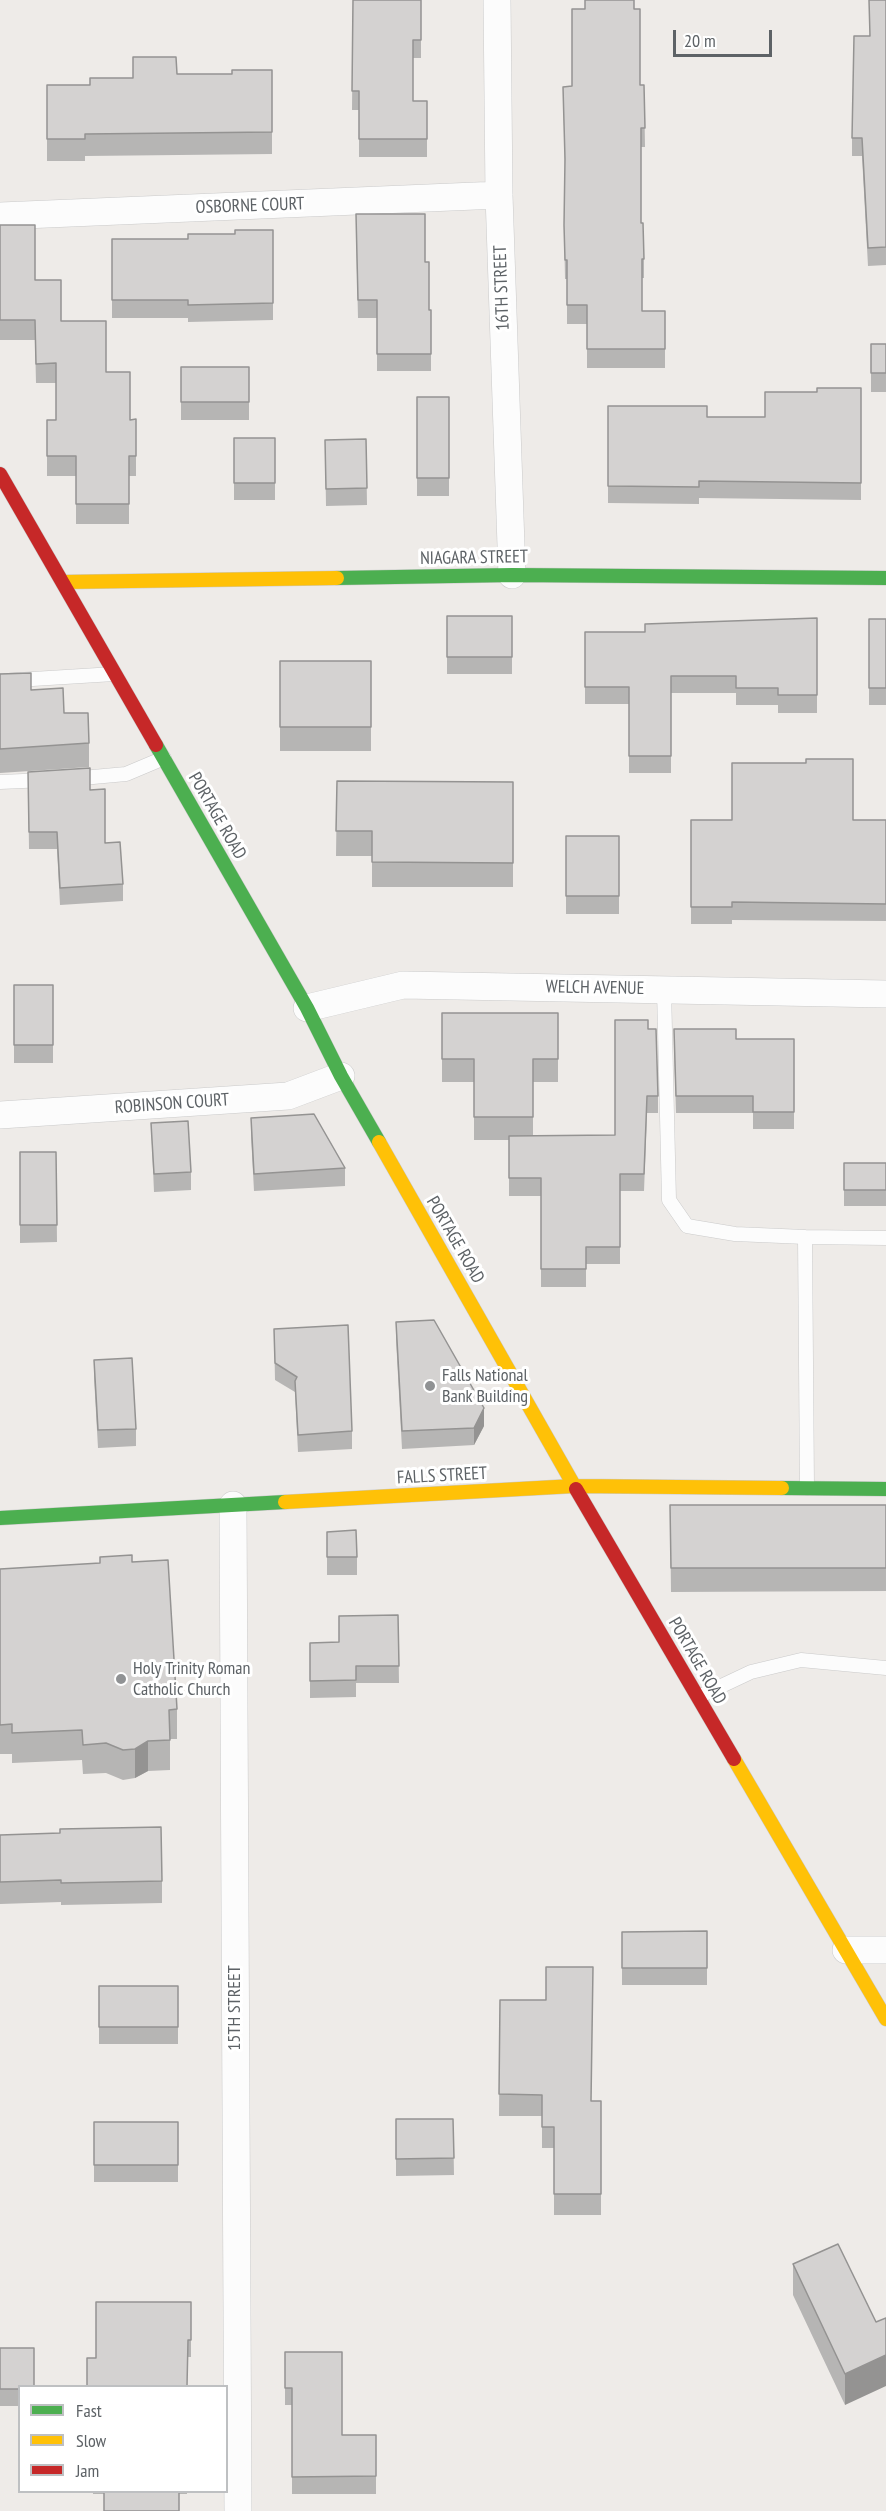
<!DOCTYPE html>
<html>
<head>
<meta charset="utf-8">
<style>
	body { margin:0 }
	#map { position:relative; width:886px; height:2511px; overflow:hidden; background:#eeebe8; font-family:"PT Sans Narrow",sans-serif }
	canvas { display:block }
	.legend { position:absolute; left:18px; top:2385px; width:210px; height:108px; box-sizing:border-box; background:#fff; border:2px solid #bec0c2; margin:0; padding:8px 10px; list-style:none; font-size:18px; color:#5d6266 }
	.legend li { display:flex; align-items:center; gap:12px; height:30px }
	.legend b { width:30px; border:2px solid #bec0c2 }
	.scale { position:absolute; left:673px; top:30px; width:99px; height:27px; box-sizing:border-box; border:3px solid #5d6266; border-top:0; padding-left:8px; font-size:18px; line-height:21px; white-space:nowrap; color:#5d6266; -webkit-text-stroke:4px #fff; paint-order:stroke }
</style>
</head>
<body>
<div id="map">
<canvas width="886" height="2511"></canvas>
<ul class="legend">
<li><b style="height:8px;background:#4caf50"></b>Fast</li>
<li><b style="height:8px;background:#ffc107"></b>Slow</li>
<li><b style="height:8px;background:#c62828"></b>Jam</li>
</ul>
<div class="scale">20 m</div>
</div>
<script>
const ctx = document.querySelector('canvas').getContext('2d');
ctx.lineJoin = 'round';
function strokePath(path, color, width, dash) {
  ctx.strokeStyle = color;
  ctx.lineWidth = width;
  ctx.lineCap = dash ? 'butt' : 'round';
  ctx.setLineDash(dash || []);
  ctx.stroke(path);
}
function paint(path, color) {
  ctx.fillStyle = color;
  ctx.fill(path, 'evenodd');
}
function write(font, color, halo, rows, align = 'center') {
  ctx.font = font + ' "PT Sans Narrow",sans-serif';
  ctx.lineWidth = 6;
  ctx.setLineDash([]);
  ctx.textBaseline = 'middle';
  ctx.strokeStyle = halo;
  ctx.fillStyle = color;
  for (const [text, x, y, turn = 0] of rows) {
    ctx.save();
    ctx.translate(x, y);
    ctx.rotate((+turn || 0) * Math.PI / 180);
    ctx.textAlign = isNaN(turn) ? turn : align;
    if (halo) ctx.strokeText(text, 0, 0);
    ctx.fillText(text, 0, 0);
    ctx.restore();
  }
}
const lane = new Path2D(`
	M 0,681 L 114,674
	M 71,779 L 126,774 L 164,758
	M 0,782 L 46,780
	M 664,989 L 669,1200 L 687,1226 L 735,1234 L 805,1237 L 807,1488
	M 805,1237 L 886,1238
	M 698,1697 L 751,1672 L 801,1660 L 886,1668`);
const street = new Path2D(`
	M 497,0 L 499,195 L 512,575
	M 0,216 L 499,195
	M 307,1008 L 403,985 L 886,994
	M 0,1115 L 288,1096 L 341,1076
	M 233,1505 L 238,2511
	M 846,1950 L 886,1950`);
const fast = new Path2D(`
	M 337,578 L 512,575 L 886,578
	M 156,745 L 307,1008 L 341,1076 L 379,1142
	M 782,1488 L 886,1489
	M 0,1518 L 285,1502`);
const slow = new Path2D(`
	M 63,582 L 337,578
	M 379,1142 L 576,1489
	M 285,1502 L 574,1486 L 782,1488
	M 734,1759 L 886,2019`);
const jam = new Path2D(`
	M 0,474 L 156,745
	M 576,1489 L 734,1759`);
strokePath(lane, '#cacaca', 15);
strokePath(street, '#cacaca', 28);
strokePath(fast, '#c9c9c9', 15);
strokePath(slow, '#c9c9c9', 15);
strokePath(jam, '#c9c9c9', 15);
strokePath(lane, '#fcfcfc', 14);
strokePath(street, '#fcfcfc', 27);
strokePath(fast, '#4caf50', 14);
strokePath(slow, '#ffc107', 14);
strokePath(jam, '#c62828', 14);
paint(new Path2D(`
	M 353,0 L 421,0 L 421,58 L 413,58 L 413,101 L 427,101 L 427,157 L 359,157 L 359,110 L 352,110 Z
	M 886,0 L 886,265 L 868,266 L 862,156 L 852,156 L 852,138 L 869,36 Z
	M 634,9 L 640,85 L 644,85 L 645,147 L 641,147 L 641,223 L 644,259 L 644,278 L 642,278 L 642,311 L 665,311 L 665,368 L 587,368 L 587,324 L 567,324 L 567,279 L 565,279 L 564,225 L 565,170 L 563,87 L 572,86 Z
	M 272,70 L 272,154 L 85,156 L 85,161 L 47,161 L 47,85 L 90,85 L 133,78 L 177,74 L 232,74 Z
	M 0,225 L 61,321 L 106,372 L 130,420 L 136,419 L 136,476 L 129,476 L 129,524 L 76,524 L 76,476 L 47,476 L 47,420 L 56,420 L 56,383 L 36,383 L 35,340 L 0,340 Z
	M 273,230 L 273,320 L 188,322 L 188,318 L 112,318 L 112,239 L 188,239 Z
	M 356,231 L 425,262 L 429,310 L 431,310 L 431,371 L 377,371 L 377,318 L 358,318 Z
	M 871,344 L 886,344 L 886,392 L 871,392 Z
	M 181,367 L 249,367 L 249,420 L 181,420 Z
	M 861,388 L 861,500 L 699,498 L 699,504 L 608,503 L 608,406 L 707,417 L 765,417 L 817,392 Z
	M 417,397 L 449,397 L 449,496 L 417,496 Z
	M 234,438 L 275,438 L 275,500 L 234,500 Z
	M 366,439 L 367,505 L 326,506 L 325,440 Z
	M 447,616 L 512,616 L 512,674 L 447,674 Z
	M 817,618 L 817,713 L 778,713 L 778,705 L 736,705 L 736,693 L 671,693 L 671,773 L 629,773 L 629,704 L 585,704 L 585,632 L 645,632 Z
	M 869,619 L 886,619 L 886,705 L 869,705 Z
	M 280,661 L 371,661 L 371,751 L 280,751 Z
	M 0,674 L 31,690 L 64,713 L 89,743 L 89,767 L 0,773 Z
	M 28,772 L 90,790 L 105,843 L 123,884 L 123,901 L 60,905 L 57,849 L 29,849 Z
	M 337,781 L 513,782 L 513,887 L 372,887 L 372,856 L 336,856 Z
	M 691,820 L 886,820 L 886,921 L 732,920 L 732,924 L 691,924 Z
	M 566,836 L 619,836 L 619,914 L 566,914 Z
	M 14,985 L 53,985 L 53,1063 L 14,1063 Z
	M 442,1013 L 558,1013 L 558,1082 L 533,1082 L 533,1136 L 615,1135 L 648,1029 L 658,1096 L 658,1113 L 647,1113 L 644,1191 L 620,1191 L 620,1264 L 586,1264 L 586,1287 L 541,1287 L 541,1196 L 509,1196 L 509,1140 L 474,1140 L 474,1082 L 442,1082 Z
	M 736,1039 L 794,1039 L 794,1129 L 753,1129 L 753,1113 L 676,1113 L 674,1046 Z
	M 251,1118 L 345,1168 L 345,1186 L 254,1191 L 251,1135 Z
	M 151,1123 L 191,1172 L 191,1190 L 154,1192 Z
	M 20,1152 L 56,1152 L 57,1242 L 20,1243 Z
	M 844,1163 L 886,1163 L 886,1206 L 844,1206 Z
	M 396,1322 L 484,1426 L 474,1445 L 402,1449 L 396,1339 Z
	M 274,1329 L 352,1431 L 352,1449 L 298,1452 L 295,1392 L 275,1380 Z
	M 94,1360 L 136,1429 L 136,1446 L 98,1448 L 94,1377 Z
	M 670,1505 L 886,1505 L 886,1591 L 671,1592 Z
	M 327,1532 L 357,1557 L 357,1575 L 327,1575 Z
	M 132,1562 L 177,1709 L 177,1739 L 170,1739 L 170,1770 L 148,1771 L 135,1778 L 123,1780 L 106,1773 L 83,1774 L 82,1760 L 12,1763 L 12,1754 L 0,1754 L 0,1569 Z
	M 398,1615 L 399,1683 L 356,1683 L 356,1697 L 310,1698 L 310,1643 L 339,1642 Z
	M 0,1835 L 162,1881 L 162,1903 L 61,1905 L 61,1902 L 0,1904 Z
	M 707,1931 L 707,1985 L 622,1985 L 622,1932 Z
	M 99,1986 L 178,1986 L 178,2044 L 99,2044 Z
	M 500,2000 L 592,2101 L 601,2101 L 601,2215 L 554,2215 L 554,2148 L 542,2148 L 542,2116 L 499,2116 Z
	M 396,2119 L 453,2119 L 454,2175 L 396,2176 Z
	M 94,2122 L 178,2122 L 178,2182 L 94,2182 Z
	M 793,2264 L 876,2322 L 845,2405 L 793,2295 Z
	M 191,2302 L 191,2357 L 96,2358 Z
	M 0,2348 L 20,2386 L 20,2406 L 0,2406 Z
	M 285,2352 L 342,2435 L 376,2435 L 376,2494 L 292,2494 L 292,2405 L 285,2405 Z
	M 93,2492 L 187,2492 L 187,2494 L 93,2494 Z`), '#b6b5b4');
paint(new Path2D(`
	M 484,1408 L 484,1426 L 474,1445 L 474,1428 Z
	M 148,1741 L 148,1771 L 135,1778 L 135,1749 Z
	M 886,2355 L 886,2386 L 845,2405 L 845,2374 Z`), '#949392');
const building = new Path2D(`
	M 353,0 L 421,0 L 421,40 L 413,40 L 413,101 L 427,101 L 427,139 L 359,139 L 359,91 L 352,91 Z
	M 585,0 L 634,0 L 634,9 L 640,9 L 640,85 L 644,85 L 645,128 L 641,128 L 641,223 L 643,223 L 644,259 L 642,259 L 642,311 L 665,311 L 665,349 L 587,349 L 587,305 L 567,305 L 567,260 L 565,260 L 564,225 L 565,159 L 563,87 L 572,86 L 572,9 L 585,9 Z
	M 869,0 L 886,0 L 886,247 L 868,248 L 862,138 L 852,138 L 854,36 L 870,36 Z
	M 133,57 L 176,57 L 177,74 L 232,74 L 232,70 L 272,70 L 272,132 L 85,134 L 85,139 L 47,139 L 47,85 L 90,85 L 90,78 L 133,78 Z
	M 356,214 L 425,214 L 425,262 L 429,262 L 429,310 L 431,310 L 431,354 L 377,354 L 377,300 L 358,300 Z
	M 0,225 L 35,225 L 35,280 L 61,280 L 61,321 L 106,321 L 106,372 L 130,372 L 130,420 L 136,419 L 136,456 L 129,456 L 129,504 L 76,504 L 76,456 L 47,456 L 47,420 L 56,420 L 56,363 L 36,364 L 35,320 L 0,320 Z
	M 235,230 L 273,230 L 273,303 L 188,305 L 188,300 L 112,300 L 112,239 L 188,239 L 188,234 L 235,234 Z
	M 871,344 L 886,344 L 886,373 L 871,373 Z
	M 181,367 L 249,367 L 249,402 L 181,402 Z
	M 817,388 L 861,388 L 861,483 L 699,481 L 699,487 L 608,486 L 608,406 L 707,406 L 707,417 L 765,417 L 765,392 L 817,392 Z
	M 417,397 L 449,397 L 449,478 L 417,478 Z
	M 234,438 L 275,438 L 275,483 L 234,483 Z
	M 366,439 L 367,488 L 326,489 L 325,440 Z
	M 447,616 L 512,616 L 512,657 L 447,657 Z
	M 817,618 L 817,695 L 778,695 L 778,688 L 736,688 L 736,676 L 671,676 L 671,756 L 629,756 L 629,687 L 585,687 L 585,632 L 645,632 L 645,624 Z
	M 869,619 L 886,619 L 886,688 L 869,688 Z
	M 280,661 L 371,661 L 371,727 L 280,727 Z
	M 31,673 L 31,690 L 63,688 L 64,713 L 88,713 L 89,743 L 0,749 L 0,674 Z
	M 806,759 L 853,759 L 853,820 L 886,820 L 886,904 L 732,902 L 732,907 L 691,907 L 691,820 L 732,820 L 732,763 L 806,763 Z
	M 90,768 L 90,790 L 105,789 L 105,843 L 120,842 L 123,884 L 60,888 L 57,832 L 29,832 L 28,772 Z
	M 337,781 L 513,782 L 513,863 L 372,862 L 372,831 L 336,831 Z
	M 566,836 L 619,836 L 619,896 L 566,896 Z
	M 14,985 L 53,985 L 53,1045 L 14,1045 Z
	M 442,1013 L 558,1013 L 558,1059 L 533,1059 L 533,1117 L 474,1117 L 474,1059 L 442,1059 Z
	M 615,1020 L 648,1020 L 648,1029 L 656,1029 L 658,1096 L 647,1096 L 644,1174 L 620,1174 L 620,1247 L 586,1247 L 586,1269 L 541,1269 L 541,1178 L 509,1178 L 509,1136 L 615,1135 Z
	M 674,1029 L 736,1029 L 736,1039 L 794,1039 L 794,1112 L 753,1112 L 753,1096 L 676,1096 Z
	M 314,1114 L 345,1168 L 254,1174 L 251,1118 Z
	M 188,1121 L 191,1172 L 154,1174 L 151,1123 Z
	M 20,1152 L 56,1152 L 57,1225 L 20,1225 Z
	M 844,1163 L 886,1163 L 886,1190 L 844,1190 Z
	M 434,1320 L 484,1408 L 474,1428 L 402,1431 L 396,1322 Z
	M 348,1325 L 352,1431 L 298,1435 L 295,1381 L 297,1377 L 275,1363 L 274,1329 Z
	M 132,1358 L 136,1429 L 98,1430 L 94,1360 Z
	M 670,1505 L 886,1505 L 886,1568 L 671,1568 Z
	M 356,1530 L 357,1557 L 327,1557 L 327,1532 Z
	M 132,1555 L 132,1562 L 168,1560 L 177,1709 L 169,1710 L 170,1740 L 148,1741 L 135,1749 L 123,1750 L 106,1743 L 83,1745 L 82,1730 L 12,1733 L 12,1724 L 0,1725 L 0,1569 L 100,1563 L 100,1557 Z
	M 398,1615 L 399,1666 L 356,1666 L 356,1680 L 310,1681 L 310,1643 L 339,1642 L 339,1616 Z
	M 161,1827 L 162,1881 L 61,1883 L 61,1880 L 0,1882 L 0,1835 L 60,1833 L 60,1829 Z
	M 707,1931 L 707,1968 L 622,1968 L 622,1932 Z
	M 546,1967 L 593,1967 L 591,2101 L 601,2101 L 601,2194 L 554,2194 L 554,2127 L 542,2127 L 542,2095 L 499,2094 L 500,2000 L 546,2000 Z
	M 99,1986 L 178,1986 L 178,2027 L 99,2027 Z
	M 396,2119 L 453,2119 L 454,2158 L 396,2159 Z
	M 94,2122 L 178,2122 L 178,2165 L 94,2165 Z
	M 838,2244 L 876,2322 L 886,2318 L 886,2355 L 845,2374 L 793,2264 Z
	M 96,2302 L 191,2302 L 191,2340 L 188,2340 L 187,2386 L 87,2386 L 87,2358 L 96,2358 Z
	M 0,2348 L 34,2348 L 34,2386 L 20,2386 L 20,2389 L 0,2389 Z
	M 285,2352 L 342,2352 L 342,2435 L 376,2435 L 376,2476 L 292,2477 L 292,2388 L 285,2388 Z
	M 104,2492 L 179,2492 L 179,2511 L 104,2511 Z`);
paint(building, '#d4d2d1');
strokePath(building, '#949392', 1.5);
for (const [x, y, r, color] of [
	[430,1386,6,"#909294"],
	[121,1679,6,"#909294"]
]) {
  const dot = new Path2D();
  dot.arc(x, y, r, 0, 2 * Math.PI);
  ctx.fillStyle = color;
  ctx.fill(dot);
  strokePath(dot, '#fff', 2);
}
write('18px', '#5d6266', '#fff', [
	["OSBORNE COURT",250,206,-2],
	["16TH STREET",502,288,-92],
	["NIAGARA STREET",474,558,-1],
	["PORTAGE ROAD",217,816,60],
	["WELCH AVENUE",595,988,1],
	["ROBINSON COURT",172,1104,-4],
	["PORTAGE ROAD",455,1240,60],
	["FALLS STREET",442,1476,-3],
	["PORTAGE ROAD",697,1661,60],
	["15TH STREET",235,2008,-90]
]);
write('18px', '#5d6266', '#fff', [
	["Falls National",442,1376],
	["Bank Building",442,1397],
	["Holy Trinity Roman",133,1669],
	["Catholic Church",133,1690]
], 'left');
</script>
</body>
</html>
